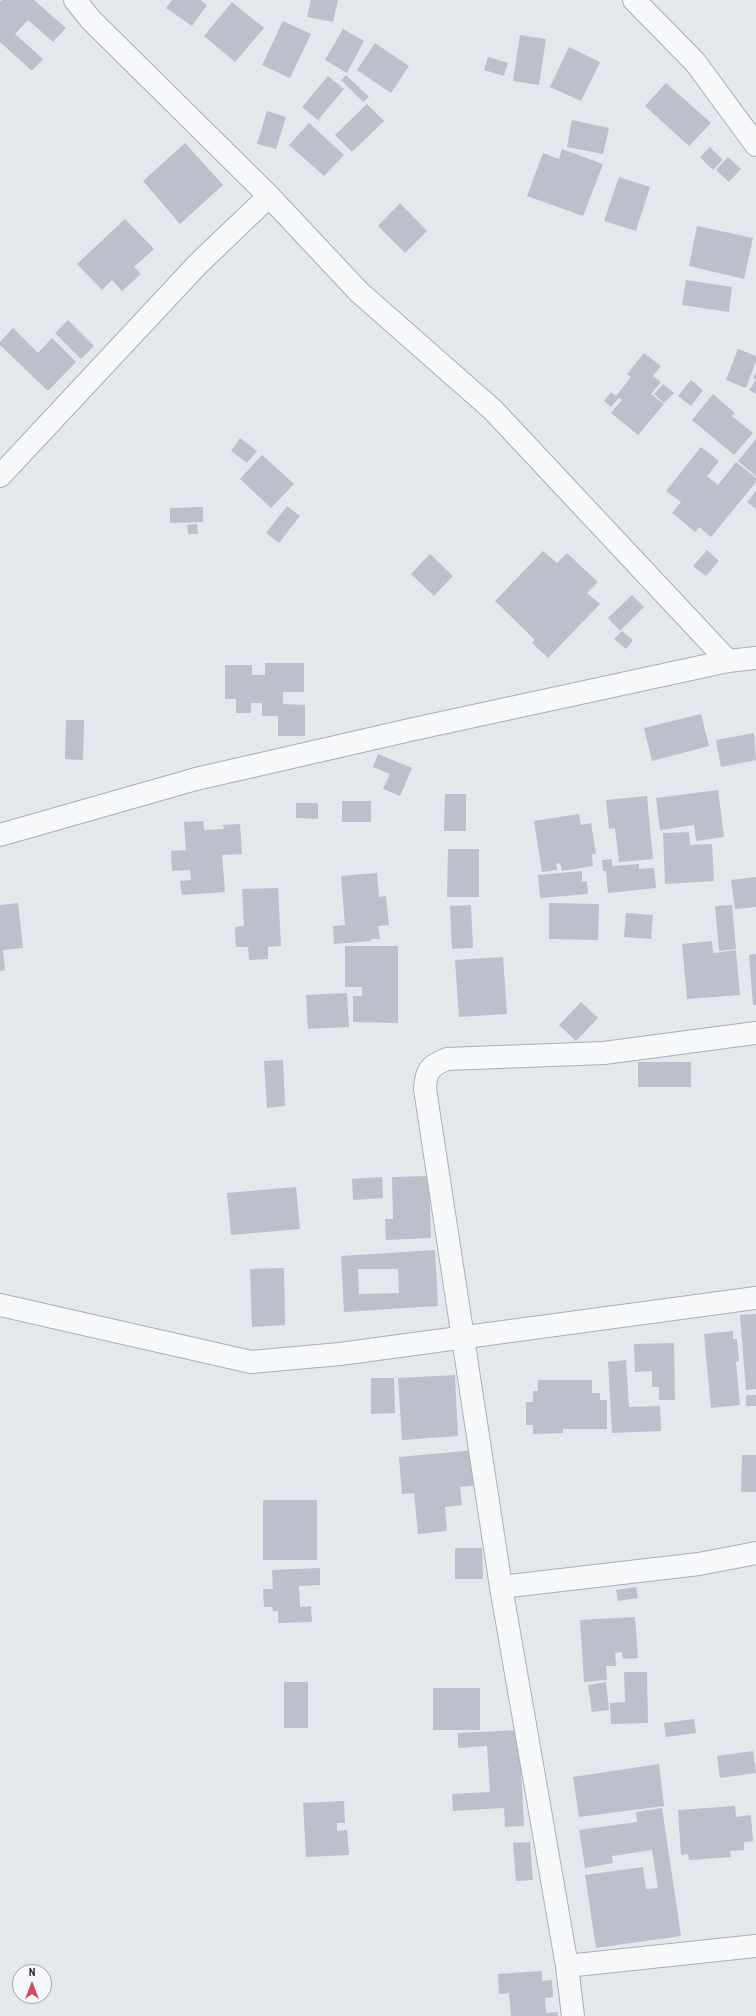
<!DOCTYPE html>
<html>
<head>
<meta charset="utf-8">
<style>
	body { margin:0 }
	#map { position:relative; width:756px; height:2016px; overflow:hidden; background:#e4e7ec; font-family:"Roboto Condensed",sans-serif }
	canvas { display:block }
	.north { position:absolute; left:12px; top:1964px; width:40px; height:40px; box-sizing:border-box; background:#f4f6f9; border:1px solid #a4a8b1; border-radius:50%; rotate:0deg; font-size:11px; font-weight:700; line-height:16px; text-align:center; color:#2b3445 }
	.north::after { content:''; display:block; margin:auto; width:14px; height:18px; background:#d1495b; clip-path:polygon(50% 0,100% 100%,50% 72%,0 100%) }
</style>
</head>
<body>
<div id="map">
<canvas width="756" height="2016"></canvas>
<div class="north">N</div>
</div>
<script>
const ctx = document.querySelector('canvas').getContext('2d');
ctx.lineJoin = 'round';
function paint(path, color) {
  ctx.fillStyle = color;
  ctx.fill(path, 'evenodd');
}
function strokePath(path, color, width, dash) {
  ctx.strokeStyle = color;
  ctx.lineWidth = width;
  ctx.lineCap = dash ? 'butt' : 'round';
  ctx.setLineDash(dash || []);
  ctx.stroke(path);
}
paint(new Path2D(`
	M 2,0 L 34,0 L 66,28 L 53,42 L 28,20 L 15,34 L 43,59 L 32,71 L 0,42 L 0,2 Z
	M 172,0 L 200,0 L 207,5 L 192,26 L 166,8 Z
	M 311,0 L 338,0 L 333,22 L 307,17 Z
	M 232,2 L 264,28 L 235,62 L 204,36 Z
	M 283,21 L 311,34 L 290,78 L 262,65 Z
	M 343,29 L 364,41 L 347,73 L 325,60 Z
	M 520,35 L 546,39 L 539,85 L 513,81 Z
	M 375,43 L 409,66 L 391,93 L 357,70 Z
	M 569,47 L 600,62 L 581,101 L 550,87 Z
	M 488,57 L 508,63 L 504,76 L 484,70 Z
	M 346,75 L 369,97 L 363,102 L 341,80 Z
	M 328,76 L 344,89 L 318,120 L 302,107 Z
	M 666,83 L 711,123 L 689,146 L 645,106 Z
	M 367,104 L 384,121 L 352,152 L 335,135 Z
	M 267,111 L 286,117 L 276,149 L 257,144 Z
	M 572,120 L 609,128 L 603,154 L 567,147 Z
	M 309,123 L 344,155 L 324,176 L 289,145 Z
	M 185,143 L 223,185 L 180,224 L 143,181 Z
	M 710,147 L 723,160 L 713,170 L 700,157 Z
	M 562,149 L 603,164 L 583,216 L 527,196 L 543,153 L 559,159 Z
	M 728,157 L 741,169 L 729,182 L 716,170 Z
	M 619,177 L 650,187 L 636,231 L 604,221 Z
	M 400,203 L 427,231 L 405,253 L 378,226 Z
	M 125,219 L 154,249 L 134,267 L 141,274 L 122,291 L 112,280 L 102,290 L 77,264 Z
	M 697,226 L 753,238 L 744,279 L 689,266 Z
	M 686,280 L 732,287 L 729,312 L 682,305 Z
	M 68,320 L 94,346 L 81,359 L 55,333 Z
	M 13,328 L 38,353 L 52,338 L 76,362 L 48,391 L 0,345 L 0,342 Z
	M 738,349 L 756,356 L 756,361 L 746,388 L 726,380 Z
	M 644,353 L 661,366 L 653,376 L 661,382 L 651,394 L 664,404 L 638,435 L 611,413 L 622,400 L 619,398 L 611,407 L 604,401 L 611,392 L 616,396 L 631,377 L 627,374 Z
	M 756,373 L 756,394 L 749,390 L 756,380 L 753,378 Z
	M 691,380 L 703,390 L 691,406 L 678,396 Z
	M 663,384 L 674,393 L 664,403 L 654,394 Z
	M 713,394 L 735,413 L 732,416 L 753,433 L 734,455 L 692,420 Z
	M 240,438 L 257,451 L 247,463 L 231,451 Z
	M 756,439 L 756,476 L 738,461 Z
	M 701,447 L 719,461 L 707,476 L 718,485 L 736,462 L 756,478 L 756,482 L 711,537 L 699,527 L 695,532 L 672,513 L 681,502 L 666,491 Z
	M 262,455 L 294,484 L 271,508 L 240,479 Z
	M 756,491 L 756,509 L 747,502 Z
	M 287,506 L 300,516 L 279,543 L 266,533 Z
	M 203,507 L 203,522 L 170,523 L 170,508 Z
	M 197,524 L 198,534 L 188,534 L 187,525 Z
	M 707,550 L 719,561 L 706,576 L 693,566 Z
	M 543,551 L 557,563 L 567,553 L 598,582 L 587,593 L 600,604 L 548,658 L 532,643 L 535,640 L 495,601 Z
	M 430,554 L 453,576 L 434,596 L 411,574 Z
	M 632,595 L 644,607 L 620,631 L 608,618 Z
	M 622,631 L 633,640 L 626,649 L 614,639 Z
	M 265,663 L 304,663 L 304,692 L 283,692 L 283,704 L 305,705 L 305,736 L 278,736 L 278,716 L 262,716 L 262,703 L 251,703 L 251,713 L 236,713 L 236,699 L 225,699 L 225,665 L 252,665 L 252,675 L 265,675 Z
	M 701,714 L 709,746 L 652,761 L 644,728 Z
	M 66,720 L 84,720 L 83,760 L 65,759 Z
	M 754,733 L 756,760 L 721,767 L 716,740 Z
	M 378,754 L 412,768 L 400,796 L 383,789 L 390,774 L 373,767 Z
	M 718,790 L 724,837 L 696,841 L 694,825 L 660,830 L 656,798 Z
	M 445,794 L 466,794 L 466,831 L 444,831 Z
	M 647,796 L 653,859 L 619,862 L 615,828 L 609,829 L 606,800 Z
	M 342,801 L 371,801 L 371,822 L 342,822 Z
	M 296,803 L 318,803 L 318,819 L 296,818 Z
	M 579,814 L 581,825 L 591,823 L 596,854 L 592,854 L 593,866 L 562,871 L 560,863 L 556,864 L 557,870 L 542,872 L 534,821 Z
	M 203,821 L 204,830 L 224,829 L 223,825 L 240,824 L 242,854 L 222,855 L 225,892 L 182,895 L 180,881 L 191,880 L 190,870 L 172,871 L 171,851 L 186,850 L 184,822 Z
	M 689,832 L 690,845 L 712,844 L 714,881 L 665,884 L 663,833 Z
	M 448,849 L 479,849 L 479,897 L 447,897 Z
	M 612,859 L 612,866 L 639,864 L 639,869 L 654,868 L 656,888 L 608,893 L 606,871 L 603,871 L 602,860 Z
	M 582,871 L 582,882 L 587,881 L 588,894 L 540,898 L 538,875 Z
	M 377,873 L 379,897 L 386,896 L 389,925 L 378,926 L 380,939 L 371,939 L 371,941 L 334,944 L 333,926 L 345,925 L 341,876 Z
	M 756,877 L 756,907 L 735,909 L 731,880 Z
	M 278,888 L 281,946 L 268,947 L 268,959 L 249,960 L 248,947 L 236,947 L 235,927 L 244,926 L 242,889 Z
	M 18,903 L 23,948 L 3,950 L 5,970 L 0,971 L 0,905 Z
	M 549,903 L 599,904 L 598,940 L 549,939 Z
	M 471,905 L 473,948 L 452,949 L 450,906 Z
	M 732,905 L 736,949 L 719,951 L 715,906 Z
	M 626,913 L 653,915 L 651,939 L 624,937 Z
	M 712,941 L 713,953 L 736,950 L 740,995 L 687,999 L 682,944 Z
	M 345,946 L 398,946 L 398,1023 L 353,1022 L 353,996 L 362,996 L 362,987 L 345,987 Z
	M 756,954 L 756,1005 L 753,1005 L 749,955 Z
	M 503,957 L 507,1014 L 459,1017 L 455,960 Z
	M 347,993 L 349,1027 L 308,1029 L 306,995 Z
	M 581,1002 L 598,1018 L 576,1041 L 559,1025 Z
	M 283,1060 L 285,1106 L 267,1108 L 264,1061 Z
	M 638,1062 L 691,1062 L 691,1087 L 638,1087 Z
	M 429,1176 L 431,1238 L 386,1240 L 385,1219 L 393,1219 L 392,1177 Z
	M 382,1177 L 383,1198 L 353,1200 L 352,1179 Z
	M 296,1187 L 300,1229 L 231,1235 L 227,1193 Z
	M 435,1250 L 438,1306 L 344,1312 L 341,1256 ZM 358,1269 L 398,1269 L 399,1293 L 359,1294 Z
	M 284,1268 L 285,1325 L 252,1327 L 250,1269 Z
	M 756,1314 L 756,1389 L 746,1390 L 740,1315 Z
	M 733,1331 L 733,1339 L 737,1339 L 739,1361 L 736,1362 L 740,1405 L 711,1408 L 704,1334 Z
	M 674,1343 L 675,1400 L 659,1400 L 659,1387 L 652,1387 L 652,1371 L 635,1372 L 634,1344 Z
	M 626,1360 L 629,1407 L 660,1406 L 661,1431 L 612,1433 L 608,1362 Z
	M 455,1375 L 458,1436 L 402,1440 L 398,1378 Z
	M 371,1378 L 394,1378 L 395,1413 L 371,1414 Z
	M 538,1380 L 592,1380 L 592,1393 L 600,1393 L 600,1400 L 607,1400 L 607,1429 L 563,1429 L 563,1433 L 533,1434 L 533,1425 L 526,1425 L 526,1402 L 533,1402 L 533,1391 L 538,1391 Z
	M 746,1395 L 756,1395 L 756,1406 L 746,1406 Z
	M 476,1450 L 479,1485 L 460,1487 L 462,1505 L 445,1507 L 447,1531 L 418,1534 L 414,1493 L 402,1494 L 399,1457 Z
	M 742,1455 L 756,1455 L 756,1492 L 741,1492 Z
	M 263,1500 L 317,1500 L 317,1560 L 263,1560 Z
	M 455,1548 L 482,1548 L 483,1579 L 455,1579 Z
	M 320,1568 L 320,1585 L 299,1586 L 300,1607 L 311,1606 L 312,1622 L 278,1623 L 278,1611 L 273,1611 L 272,1607 L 264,1607 L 263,1589 L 273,1589 L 272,1570 Z
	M 636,1587 L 638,1598 L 618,1601 L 616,1590 Z
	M 635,1617 L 638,1658 L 623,1659 L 622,1652 L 615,1653 L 616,1666 L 606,1666 L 607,1680 L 584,1682 L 580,1620 Z
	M 624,1672 L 647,1672 L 648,1723 L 611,1724 L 610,1703 L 625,1702 Z
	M 284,1682 L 308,1682 L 308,1728 L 284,1728 Z
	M 606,1682 L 609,1710 L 592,1712 L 588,1685 Z
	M 433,1688 L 480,1688 L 480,1730 L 433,1730 Z
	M 694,1719 L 696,1733 L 666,1737 L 664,1723 Z
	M 519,1730 L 524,1826 L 505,1827 L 504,1808 L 453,1811 L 452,1794 L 490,1792 L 487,1746 L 458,1748 L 458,1733 Z
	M 753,1751 L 756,1773 L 720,1778 L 717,1756 Z
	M 659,1764 L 664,1806 L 579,1817 L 573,1777 Z
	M 344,1801 L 345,1823 L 337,1823 L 337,1831 L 347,1830 L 349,1855 L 306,1857 L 303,1803 Z
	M 735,1806 L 736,1817 L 751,1815 L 753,1841 L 744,1842 L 744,1850 L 730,1851 L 731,1857 L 689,1860 L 688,1854 L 681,1855 L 678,1810 Z
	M 662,1808 L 681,1936 L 596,1948 L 585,1875 L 643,1867 L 646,1889 L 658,1888 L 652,1850 L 612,1856 L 613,1863 L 585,1868 L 579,1830 L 637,1822 L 636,1812 Z
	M 530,1842 L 533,1880 L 516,1881 L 513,1843 Z
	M 542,1971 L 542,1981 L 552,1980 L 553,1997 L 545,1998 L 546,2013 L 558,2012 L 558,2016 L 511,2016 L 509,1993 L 499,1994 L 498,1974 Z`), '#bbc0ca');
const minor = new Path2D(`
	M 75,0 L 91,20 L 269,196 L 359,292 L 493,410 L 728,661
	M 634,0 L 695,62 L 756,145
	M 0,476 L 198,264 L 269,196
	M 0,835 L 196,779 L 414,729 L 728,661 L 756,658
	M 0,1305 L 251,1362 L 340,1354 L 756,1298
	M 501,1587 L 699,1564 L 756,1553
	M 567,1966 L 756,1946
	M 573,2016 L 567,1966 L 501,1587 L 425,1089 C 426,1070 430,1066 447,1059 L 604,1053 L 756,1033`);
strokePath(minor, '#a9aeb7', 24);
strokePath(minor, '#f7f8fa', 22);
</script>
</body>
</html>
